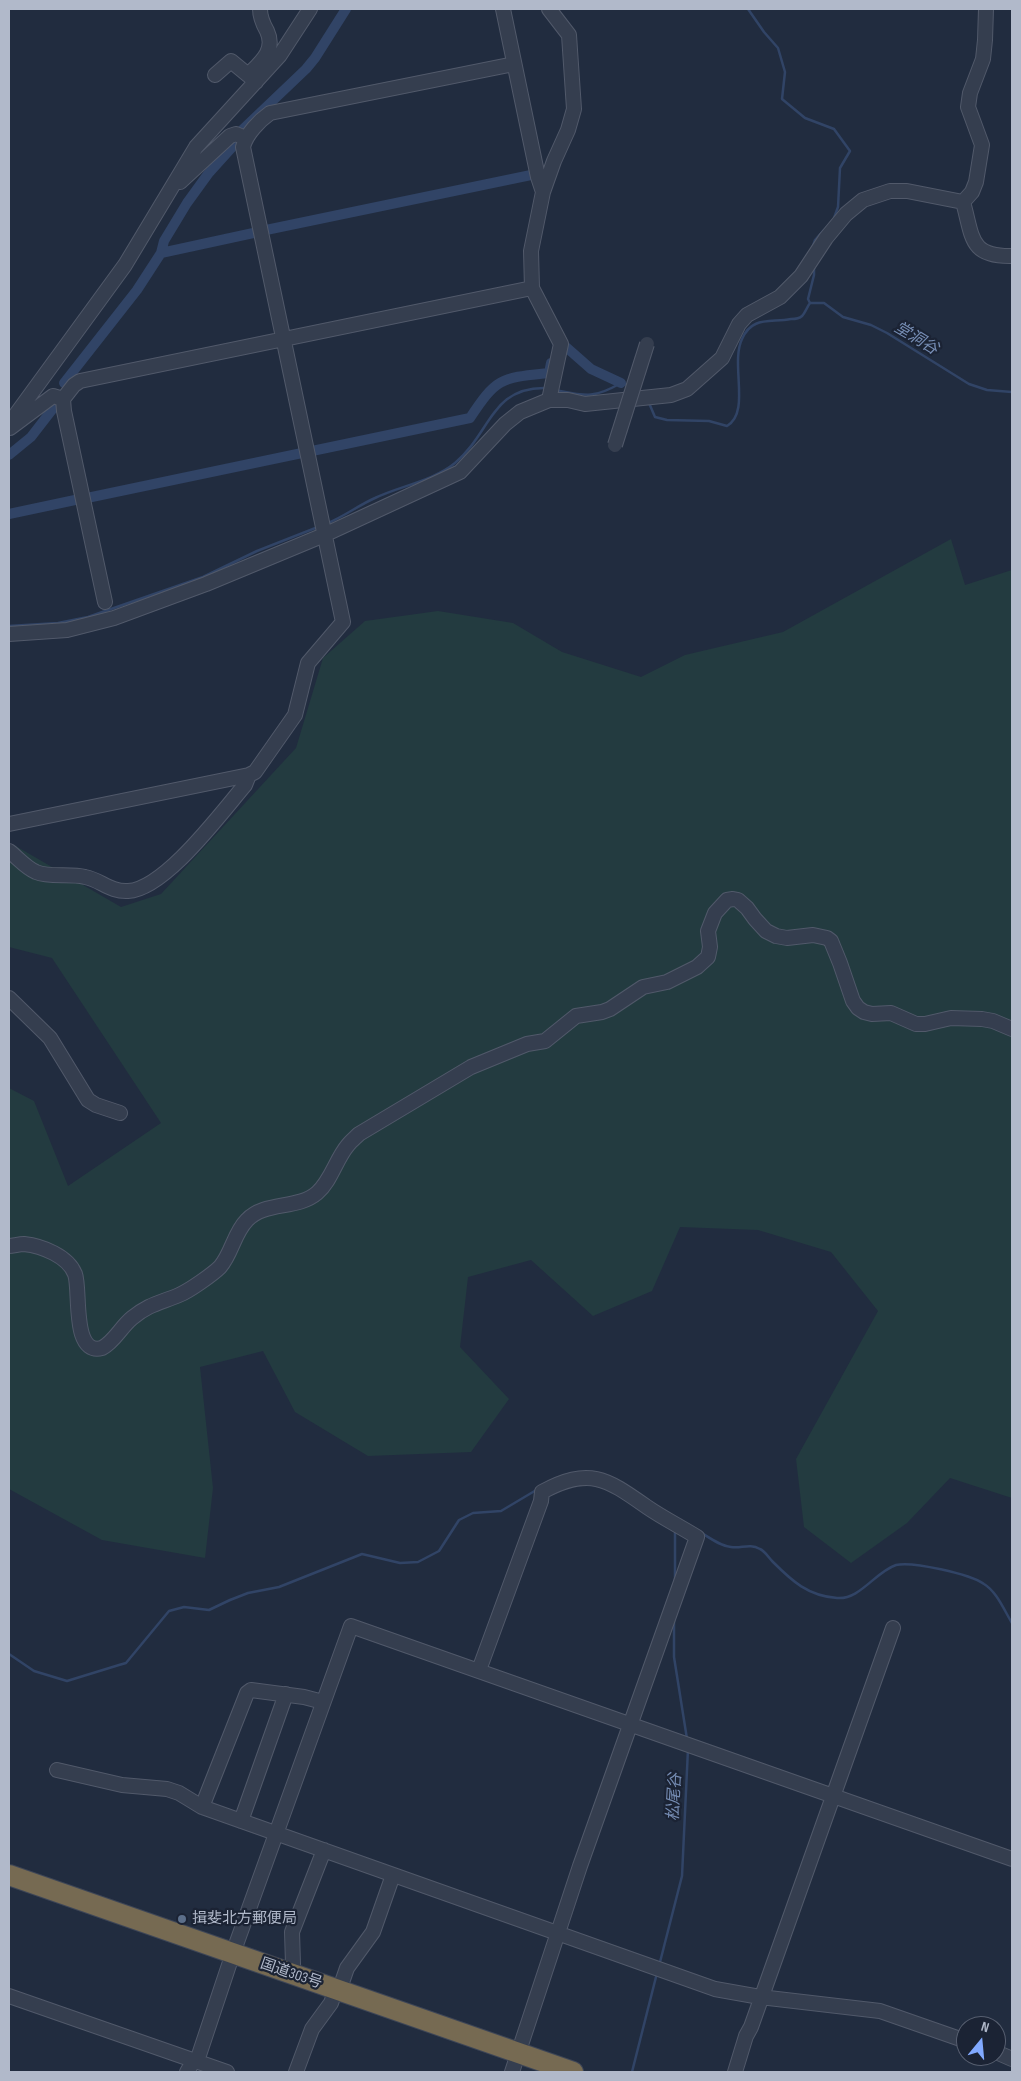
<!DOCTYPE html>
<html>
<head>
<meta charset="utf-8">
<style>
	body { margin:0 }
	#map { position:relative; width:1021px; height:2081px; overflow:hidden; background:#212c3f; font-family:"Sofia Sans Condensed",sans-serif }
	canvas { display:block }
	.frame { position:absolute; inset:0; border:10px solid #b1b9ca; pointer-events:none }
	.north { position:absolute; left:956px; top:2016px; width:50px; height:50px; box-sizing:border-box; background:#1b2334; border:1px solid #575f70; border-radius:50%; rotate:17deg; font-size:14px; font-weight:700; line-height:20px; text-align:center; color:#b1b9ca }
	.north::after { content:''; display:block; margin:auto; width:18px; height:22px; background:#81a9ff; clip-path:polygon(50% 0,100% 100%,50% 72%,0 100%) }
</style>
</head>
<body>
<div id="map">
<canvas width="1021" height="2081"></canvas>
<div class="frame"></div>
<div class="north">N</div>
</div>
<script>
const ctx = document.querySelector('canvas').getContext('2d');
ctx.lineJoin = 'round';
function paint(path, color) {
  ctx.fillStyle = color;
  ctx.fill(path, 'evenodd');
}
function strokePath(path, color, width, dash) {
  ctx.strokeStyle = color;
  ctx.lineWidth = width;
  ctx.lineCap = dash ? 'butt' : 'round';
  ctx.setLineDash(dash || []);
  ctx.stroke(path);
}
function write(font, color, halo, rows, align = 'center') {
  ctx.font = font + ' "Sofia Sans Condensed","Noto Sans JP",sans-serif';
  ctx.lineWidth = 4.5;
  ctx.setLineDash([]);
  ctx.textBaseline = 'middle';
  ctx.strokeStyle = halo;
  ctx.fillStyle = color;
  for (const [text, x, y, turn = 0] of rows) {
    ctx.save();
    ctx.translate(x, y);
    ctx.rotate((+turn || 0) * Math.PI / 180);
    ctx.textAlign = isNaN(turn) ? turn : align;
    if (halo) ctx.strokeText(text, 0, 0);
    ctx.fillText(text, 0, 0);
    ctx.restore();
  }
}
paint(new Path2D(`
	M 951,539 L 965,585 L 1012,570 L 1012,1498 L 950,1478 L 907,1523 L 851,1563 L 804,1527 L 796,1459 L 878,1311 L 831,1252 L 758,1230 L 680,1227 L 652,1291 L 593,1316 L 531,1260 L 468,1277 L 460,1347 L 509,1399 L 471,1452 L 368,1456 L 295,1412 L 263,1351 L 200,1367 L 213,1488 L 205,1558 L 102,1540 L 9,1489 L 9,1088 L 34,1101 L 68,1186 L 161,1123 L 52,958 L 9,947 L 9,847 L 14,845 L 121,907 L 161,894 L 296,748 L 323,658 L 365,621 L 438,611 L 513,623 L 562,652 L 641,677 L 685,655 L 783,632 Z`), '#233b40');
strokePath(new Path2D(`
	M 748,9 L 764,32 L 778,48 L 785,72 L 782,99 L 805,118 L 834,129 L 850,151 L 840,168 L 838,207 L 834,218
	M 813,246 L 815,240 L 824,230
	M 810,303 L 824,303 L 843,317 L 871,325 L 887,333 L 969,384 L 987,390 L 1012,392
	M 555,390 C 586,396 593,399 621,383 L 628,385
	M 649,403 L 655,417 L 667,420 L 709,421 L 727,426 C 751,412 730,364 742,339 C 752,316 770,323 791,319 C 795,319 799,319 802,316 C 805,313 807,307 810,303 L 808,299 L 814,275 L 814,266
	M 328,523 C 345,516 359,505 375,498 C 400,486 433,481 455,463 C 491,433 491,386 547,388
	M 9,626 L 58,623 L 88,617 L 203,577 L 257,551 L 318,527
	M 700,1532 C 710,1538 720,1546 731,1547 C 741,1549 749,1543 760,1549 C 765,1551 769,1558 773,1562 C 792,1581 808,1596 837,1598 C 860,1600 875,1572 896,1565 C 912,1561 970,1574 984,1584 C 997,1592 1004,1610 1012,1623
	M 675,1582 L 675,1530
	M 674,1618 L 674,1657 L 687,1739
	M 9,1654 L 34,1671 L 67,1681 L 119,1665 L 126,1663 L 169,1611 L 184,1607 L 209,1610 L 230,1600 L 248,1593 L 279,1587 L 362,1554 L 400,1563 L 418,1562 L 439,1551 L 459,1520 L 473,1513 L 501,1511 L 538,1489
	M 659,1966 L 682,1876 L 688,1749
	M 632,2072 L 657,1973`), '#314466', 2.5);
strokePath(new Path2D(`
	M 242,130 L 306,69 L 315,58 L 346,9
	M 266,230 L 531,175
	M 161,253 L 258,232
	M 566,347 L 591,369 L 621,383
	M 64,383 L 137,290 L 161,253 L 164,241 L 187,203 L 208,174 L 236,143
	M 312,451 L 470,418 C 497,377 501,378 549,373 L 551,363
	M 9,455 L 31,437 L 55,406
	M 87,498 L 302,453
	M 9,514 L 75,500`), '#314466', 10);
const minor = new Path2D(`
	M 503,9 L 538,177 L 543,192 L 531,251 L 532,288 L 561,344 L 549,400
	M 215,75 L 231,61 L 248,75
	M 256,82 L 248,75 C 261,62 276,50 267,31 C 263,24 260,17 260,9
	M 180,182 L 230,136 L 236,134 L 245,138
	M 543,192 L 554,161 L 568,130 L 574,109 L 569,35 L 549,9
	M 963,202 L 972,192 L 976,182 L 982,145 L 968,107 L 970,93 L 983,59 L 985,40 L 986,9
	M 963,202 C 973,237 969,257 1012,256
	M 9,424 L 125,265 L 196,147 L 280,55 L 310,9
	M 10,428 L 53,396 L 63,399
	M 105,602 L 64,411 L 63,399 L 74,385 L 80,381 L 532,288
	M 9,634 L 67,630 L 114,618 L 206,584 L 324,535 L 460,472 L 505,424 L 520,412 L 549,400 L 568,400 L 585,404 L 671,395 L 687,389 L 722,358 L 739,324 L 747,315 L 780,297 L 801,276 L 826,238 L 846,214 L 863,200 L 890,191 L 907,191 L 963,202
	M 9,824 L 249,775 L 255,772 L 295,715 L 308,663 L 343,622 L 243,147 C 246,134 260,120 270,113 L 514,64
	M 9,851 C 17,857 26,868 36,872 C 50,878 70,873 85,877 C 101,880 110,892 128,891 C 165,889 221,813 245,785 L 249,775
	M 9,998 L 50,1038 L 88,1100 L 96,1105 L 120,1113
	M 9,1246 C 13,1246 19,1244 24,1244 C 42,1246 68,1256 75,1274 C 81,1290 71,1356 102,1348 C 114,1342 121,1327 132,1318 C 149,1304 160,1303 179,1295 C 189,1291 213,1274 220,1267 C 232,1253 234,1233 247,1220 C 265,1201 297,1210 317,1193 C 331,1181 336,1159 348,1145 C 351,1141 355,1138 359,1134 L 471,1067 L 527,1044 L 545,1041 L 576,1016 L 602,1012 L 610,1009 L 643,987 L 667,982 L 697,967 L 708,957 L 710,947 L 708,931 L 715,913 L 727,900 L 733,899 L 738,900 L 747,908 L 755,919 L 766,931 L 776,936 L 787,938 L 813,935 L 827,938 L 831,941 L 840,963 L 853,1001 L 858,1008 L 864,1012 L 872,1014 L 891,1013 L 916,1024 L 925,1024 L 951,1018 L 982,1019 L 993,1021 L 1012,1029
	M 479,1670 L 541,1501 L 542,1492 C 590,1466 607,1479 647,1507 C 663,1518 681,1527 697,1537 L 580,1866 L 512,2072
	M 323,1702 L 304,1697 L 251,1690 L 247,1693 L 202,1807 L 715,1989 L 760,1997 L 880,2011 L 966,2041
	M 57,1770 L 122,1785 L 167,1789 L 179,1793 L 202,1807
	M 241,1821 L 286,1694
	M 291,1973 L 293,1964 L 292,1932 L 324,1850
	M 339,1991 L 347,1968 L 373,1932 L 393,1875
	M 9,1996 L 227,2072
	M 996,2052 L 1012,2059
	M 197,2061 L 233,1953 L 351,1626 L 1012,1859
	M 187,2072 L 194,2060
	M 296,2072 L 312,2029 L 331,2003 L 336,1989
	M 735,2072 L 746,2036 L 751,2027 L 893,1628`);
const highway = new Path2D(`
	M 9,1875 L 573,2072`);
strokePath(minor, '#51596a', 16);
strokePath(highway, '#3e4657', 22);
strokePath(minor, '#353e4f', 14);
strokePath(highway, '#766a52', 20);
const minorBridge = new Path2D(`
	M 615,445 L 647,344`);
strokePath(minorBridge, '#51596a', 16, []);
strokePath(minorBridge, '#353e4f', 14);
for (const [x, y, r, color] of [
	[182,1919,5,"#5c6f8a"]
]) {
  const dot = new Path2D();
  dot.arc(x, y, r, 0, 2 * Math.PI);
  ctx.fillStyle = color;
  ctx.fill(dot);
  strokePath(dot, '#1b2334', 2);
}
write('15px', '#b1b9ca', '#1b2334', [
	["揖斐北方郵便局",192,1919]
], 'left');
write('15px', '#b1b9ca', '#1b2334', [
	["国道303号",291,1974,19]
]);
write('italic 16px', '#768db4', '#1b2334', [
	["堂洞谷",916,339,31],
	["松尾谷",675,1797,-87]
]);
</script>
</body>
</html>
